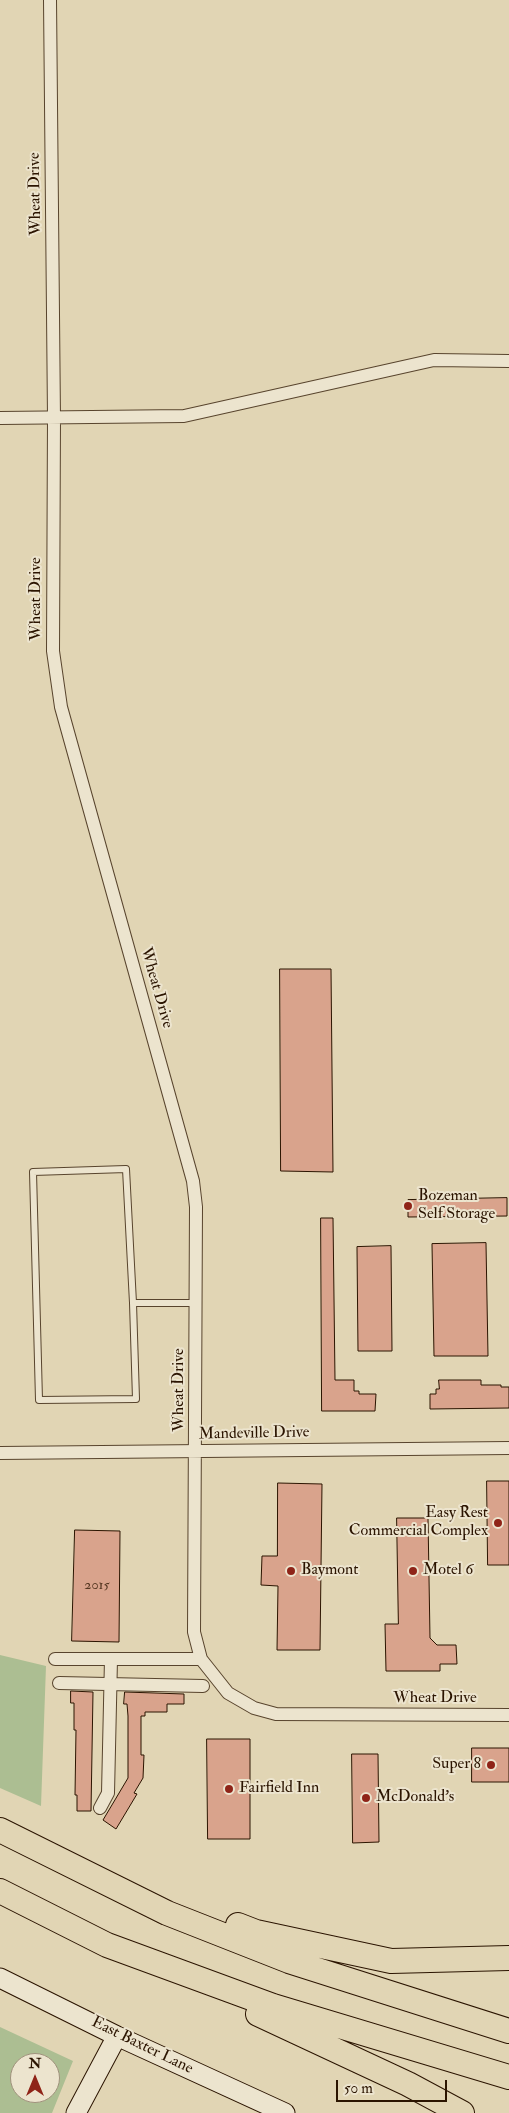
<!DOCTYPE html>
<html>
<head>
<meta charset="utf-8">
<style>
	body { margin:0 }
	#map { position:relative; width:509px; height:2113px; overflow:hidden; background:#e1d5b4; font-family:"IM FELL Double Pica",serif }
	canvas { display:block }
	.north { position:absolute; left:10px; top:2053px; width:50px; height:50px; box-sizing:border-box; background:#ece4ce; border:1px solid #9f917c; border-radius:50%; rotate:0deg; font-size:14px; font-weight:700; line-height:20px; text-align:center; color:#2b1400 }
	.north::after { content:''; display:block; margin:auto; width:18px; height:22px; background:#8f2418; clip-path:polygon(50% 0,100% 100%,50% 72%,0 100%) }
	.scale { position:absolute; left:336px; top:2080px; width:111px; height:22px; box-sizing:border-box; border:2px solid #2b1400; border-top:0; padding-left:6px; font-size:15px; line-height:18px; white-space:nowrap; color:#2b1400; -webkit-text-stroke:4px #ece4ce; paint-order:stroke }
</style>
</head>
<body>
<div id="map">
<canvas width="509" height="2113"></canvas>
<div class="north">N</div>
<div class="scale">50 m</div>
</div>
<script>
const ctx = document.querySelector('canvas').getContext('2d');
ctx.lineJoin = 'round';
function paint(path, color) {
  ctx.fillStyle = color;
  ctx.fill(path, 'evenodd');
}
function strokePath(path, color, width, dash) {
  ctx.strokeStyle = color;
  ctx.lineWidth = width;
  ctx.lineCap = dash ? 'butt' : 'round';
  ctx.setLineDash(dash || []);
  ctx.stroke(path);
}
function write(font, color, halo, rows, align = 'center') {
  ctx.font = font + ' "IM FELL Double Pica",serif';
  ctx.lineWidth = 4;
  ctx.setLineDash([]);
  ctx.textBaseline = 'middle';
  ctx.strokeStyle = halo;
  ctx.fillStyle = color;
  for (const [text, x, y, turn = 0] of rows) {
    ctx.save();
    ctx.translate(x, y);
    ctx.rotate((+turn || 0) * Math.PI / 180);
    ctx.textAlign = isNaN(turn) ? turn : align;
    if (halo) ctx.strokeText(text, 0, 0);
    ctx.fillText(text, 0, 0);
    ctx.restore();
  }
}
paint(new Path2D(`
	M 0,1655 L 46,1666 L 41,1806 L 0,1788 Z
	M 0,2027 L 73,2061 L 52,2113 L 0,2113 ZM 20,2063 L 50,2063 L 50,2093 L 20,2093 Z`), '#acbe92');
const building = new Path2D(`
	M 280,969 L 331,969 L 333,1172 L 281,1171 Z
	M 507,1198 L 507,1216 L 408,1217 L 408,1200 Z
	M 321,1218 L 333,1218 L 335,1380 L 354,1380 L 354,1391 L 359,1391 L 359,1394 L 376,1394 L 375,1411 L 322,1411 Z
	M 486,1243 L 488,1356 L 434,1356 L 432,1244 Z
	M 391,1246 L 392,1351 L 358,1351 L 357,1247 Z
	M 439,1380 L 481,1380 L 481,1385 L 501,1385 L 501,1387 L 509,1387 L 509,1408 L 430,1409 L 430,1394 L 436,1394 L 436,1389 L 439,1389 Z
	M 487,1481 L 509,1481 L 509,1565 L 488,1565 Z
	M 278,1483 L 322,1484 L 320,1650 L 277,1650 L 278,1586 L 261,1585 L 262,1556 L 277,1556 Z
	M 397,1518 L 428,1518 L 430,1638 L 437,1645 L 456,1645 L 457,1664 L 440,1664 L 440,1671 L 386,1671 L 385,1624 L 398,1624 Z
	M 75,1530 L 120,1531 L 119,1642 L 72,1641 Z
	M 71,1691 L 93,1692 L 91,1811 L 77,1811 L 77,1795 L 75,1795 L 76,1730 L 74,1730 L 74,1703 L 71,1703 Z
	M 125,1692 L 184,1694 L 184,1704 L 167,1704 L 167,1712 L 145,1712 L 145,1716 L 141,1716 L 141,1755 L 144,1755 L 143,1778 L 134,1793 L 137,1794 L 116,1829 L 103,1820 L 128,1778 L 128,1716 L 127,1704 L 124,1704 Z
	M 207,1739 L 250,1739 L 250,1839 L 208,1839 Z
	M 472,1748 L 509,1748 L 509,1782 L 472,1782 Z
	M 352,1754 L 378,1754 L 379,1842 L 353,1843 Z`);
paint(building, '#d9a38c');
strokePath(building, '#2b1400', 1);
const lane = new Path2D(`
	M 133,1303 L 126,1169 L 33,1172 L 39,1400 L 136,1399 L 133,1303 L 196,1303`);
const street = new Path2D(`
	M 50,0 L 54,418 L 53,651 L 61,707 L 193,1181 L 196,1207 L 194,1632 L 201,1659 L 228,1693 L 254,1708 L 276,1714 L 509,1715
	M 0,418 L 184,416 L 434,360 L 509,361
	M 0,1453 L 509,1448
	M 55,1659 L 201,1659
	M 59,1683 L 203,1686
	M 100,1808 L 108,1793 L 111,1659`);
const secondary = new Path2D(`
	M 0,1978 L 117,2036 L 285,2113
	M 76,2113 L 117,2036`);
const highway = new Path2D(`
	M 0,1830 L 167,1913 L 289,1961 L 509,2031
	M 0,1891 L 107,1945 L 273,2006 L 509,2077
	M 238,1925 L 256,1932 L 391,1961 L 509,1958
	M 258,2014 L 408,2084 L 462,2113`);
strokePath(lane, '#58442d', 8);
strokePath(street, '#58442d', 14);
strokePath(secondary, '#2b1400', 21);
strokePath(highway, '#2b1400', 26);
strokePath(lane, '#ece4ce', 6);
strokePath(street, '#ece4ce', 12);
strokePath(secondary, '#ece4ce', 19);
strokePath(highway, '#e1d5b4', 24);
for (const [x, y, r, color] of [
	[408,1206,5,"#8f2418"],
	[498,1523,5,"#8f2418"],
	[291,1571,5,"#8f2418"],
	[413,1571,5,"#8f2418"],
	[491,1765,5,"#8f2418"],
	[229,1789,5,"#8f2418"],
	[366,1798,5,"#8f2418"]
]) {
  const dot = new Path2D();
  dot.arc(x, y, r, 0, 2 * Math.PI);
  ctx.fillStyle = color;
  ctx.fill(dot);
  strokePath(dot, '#ece4ce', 2);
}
write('14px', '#563823', null, [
	["2015",97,1586]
]);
write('16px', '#2b1400', '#ece4ce', [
	["Wheat Drive",36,194,-91],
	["Wheat Drive",37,599,-90],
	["Wheat Drive",156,988,74],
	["Wheat Drive",180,1390,-90],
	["Mandeville Drive",254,1434,-1],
	["Wheat Drive",435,1699],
	["East Baxter Lane",142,2046,26]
]);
write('16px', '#2b1400', '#ece4ce', [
	["Bozeman",418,1197],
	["Self Storage",418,1215],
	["Easy Rest",488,1514,"right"],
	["Commercial Complex",488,1532,"right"],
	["Baymont",301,1571],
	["Motel 6",423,1571],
	["Super 8",481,1765,"right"],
	["Fairfield Inn",239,1789],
	["McDonald's",376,1798]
], 'left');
</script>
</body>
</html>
